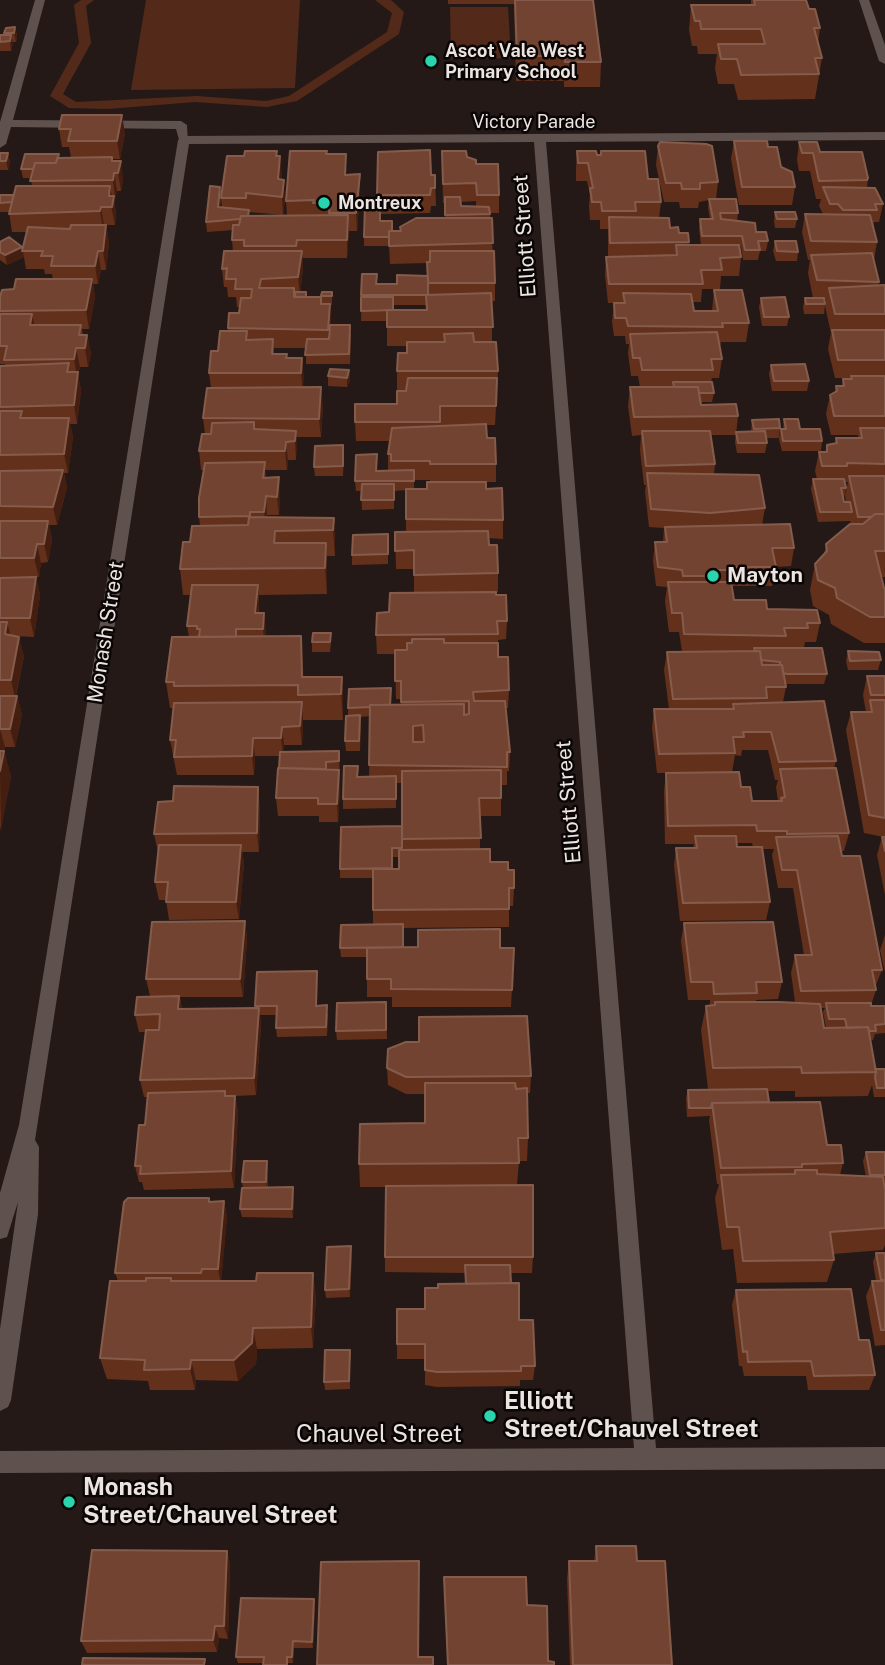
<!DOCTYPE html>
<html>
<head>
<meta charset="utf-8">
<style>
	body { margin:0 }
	canvas { display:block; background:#241916 }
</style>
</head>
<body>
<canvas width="885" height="1665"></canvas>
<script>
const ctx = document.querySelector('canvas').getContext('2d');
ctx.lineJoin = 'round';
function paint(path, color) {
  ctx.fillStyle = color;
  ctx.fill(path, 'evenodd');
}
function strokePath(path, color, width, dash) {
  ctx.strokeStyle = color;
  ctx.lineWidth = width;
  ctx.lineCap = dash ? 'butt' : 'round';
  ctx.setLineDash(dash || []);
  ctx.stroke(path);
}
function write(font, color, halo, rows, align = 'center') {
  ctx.font = font + ' "Public Sans",sans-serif';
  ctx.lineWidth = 5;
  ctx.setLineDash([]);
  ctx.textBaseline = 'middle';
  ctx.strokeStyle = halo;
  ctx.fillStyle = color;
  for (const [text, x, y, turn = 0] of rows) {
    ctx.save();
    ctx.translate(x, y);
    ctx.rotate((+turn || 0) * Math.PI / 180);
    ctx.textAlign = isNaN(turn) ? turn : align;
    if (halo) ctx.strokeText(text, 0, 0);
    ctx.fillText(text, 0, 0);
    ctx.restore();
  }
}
paint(new Path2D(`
	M 81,0 L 94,0 L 86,6 L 91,43 L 63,94 L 76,102 L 197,96 L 266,101 L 289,96 L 387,32 L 392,13 L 375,0 L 391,0 L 404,12 L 399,34 L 297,101 L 267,107 L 195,102 L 108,109 L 69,108 L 50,96 L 79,43 L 74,5 Z
	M 146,0 L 300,0 L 295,88 L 131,90 Z
	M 450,7 L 508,7 L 511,58 L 451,59 Z`), '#532919');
paint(new Path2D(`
	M 35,0 L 45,0 L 13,120 L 181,121 L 187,125 L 188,143 L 180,143 L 176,129 L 11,127 L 6,144 L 0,148 L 0,122 Z`), '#5f524e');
paint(new Path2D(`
	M 885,132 L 885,140 L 546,142 L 656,1448 L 885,1447 L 885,1469 L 0,1473 L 0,1451 L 634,1448 L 534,142 L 189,144 L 35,1140 L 39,1147 L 38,1214 L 11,1400 L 8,1407 L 0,1411 L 0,1329 L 18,1202 L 7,1237 L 0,1239 L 0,1193 L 19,1125 L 178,140 L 184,136 Z`), '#5f524e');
paint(new Path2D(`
	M 859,0 L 869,0 L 885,45 L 885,64 L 879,61 Z`), '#5f524e');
paint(new Path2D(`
	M 444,0 L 593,0 L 601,62 L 600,87 L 564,87 L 564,81 L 516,81 L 514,4 L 448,4 L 448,0 Z
	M 751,0 L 806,0 L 809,9 L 820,28 L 818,43 L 822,58 L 815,99 L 738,100 L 734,84 L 718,84 L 715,68 L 717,54 L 698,54 L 697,46 L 692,46 L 689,30 L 691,5 L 751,5 Z
	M 15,27 L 17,36 L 16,42 L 12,42 L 11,51 L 0,51 L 0,35 L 5,35 L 4,33 Z
	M 62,115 L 125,133 L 120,159 L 112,159 L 123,179 L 121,191 L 117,191 L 115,198 L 114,198 L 116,214 L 115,225 L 106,225 L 109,243 L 106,270 L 101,270 L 98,284 L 93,284 L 95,297 L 89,329 L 82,329 L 83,335 L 87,335 L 91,354 L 88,367 L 80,367 L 78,374 L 81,391 L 77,424 L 70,424 L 73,437 L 68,473 L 64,473 L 67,488 L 57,525 L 49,525 L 52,539 L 48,562 L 41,563 L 39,577 L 36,577 L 40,595 L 34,637 L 15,636 L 24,656 L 16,696 L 17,696 L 22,715 L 15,747 L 5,747 L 4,751 L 11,777 L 0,831 L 0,578 L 32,577 L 0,577 L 0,366 L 6,366 L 5,364 L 0,364 L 0,297 L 14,289 L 53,279 L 52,274 L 45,274 L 44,269 L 26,269 L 24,257 L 7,265 L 0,260 L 0,242 L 23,249 L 27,232 L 12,232 L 9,212 L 0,212 L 0,195 L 13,195 L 32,186 L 31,178 L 23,178 L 21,169 L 59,157 L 71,157 L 69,147 L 62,147 L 59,129 Z
	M 734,141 L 768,147 L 795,187 L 792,205 L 739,205 L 731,159 Z
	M 799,142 L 868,178 L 867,188 L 883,204 L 879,222 L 874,222 L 873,228 L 877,242 L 874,260 L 879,282 L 878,286 L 885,285 L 885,577 L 881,577 L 884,588 L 885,588 L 885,643 L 864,643 L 831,624 L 829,615 L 813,606 L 810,590 L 815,564 L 824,555 L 826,544 L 851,524 L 850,521 L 818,522 L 811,489 L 813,479 L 817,479 L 815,471 L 819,452 L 825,452 L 827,445 L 835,443 L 836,438 L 858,438 L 858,435 L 831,435 L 826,414 L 830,395 L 835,392 L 836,386 L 842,386 L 843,379 L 851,378 L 835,378 L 828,349 L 831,333 L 825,306 L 826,299 L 824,299 L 825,304 L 824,314 L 804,314 L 803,307 L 805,298 L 813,298 L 808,273 L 810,260 L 808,260 L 802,232 L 805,214 L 823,214 L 819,206 L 821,199 L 816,199 L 810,171 L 799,171 L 797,160 ZM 845,482 L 848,482 L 845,495 L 846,502 L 844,502 L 843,498 L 844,498 L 846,488 Z
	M 658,146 L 718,182 L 716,199 L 738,213 L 737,221 L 756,232 L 768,241 L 766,251 L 760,251 L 758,260 L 743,260 L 741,246 L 739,246 L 741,257 L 739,276 L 721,276 L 720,289 L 702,289 L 701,302 L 692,302 L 694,311 L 712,311 L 714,290 L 749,323 L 746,342 L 721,342 L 720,346 L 719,346 L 722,359 L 719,378 L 712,378 L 711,382 L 714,393 L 712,402 L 701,402 L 701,405 L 738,416 L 736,435 L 710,435 L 715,464 L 714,474 L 765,508 L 762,525 L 794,548 L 791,566 L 776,567 L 772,586 L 732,586 L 734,600 L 820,623 L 816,642 L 805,642 L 804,647 L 784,647 L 783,648 L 827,674 L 824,684 L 785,684 L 786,687 L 783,702 L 836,761 L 834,768 L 849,833 L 844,851 L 841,851 L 842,856 L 882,970 L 875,987 L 876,990 L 871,1005 L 871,1006 L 885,1006 L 885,1033 L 875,1034 L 873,1040 L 870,1040 L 875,1069 L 885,1069 L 885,1097 L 874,1097 L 872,1085 L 868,1096 L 795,1097 L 795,1091 L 767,1091 L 769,1102 L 827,1145 L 843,1163 L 840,1175 L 866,1177 L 863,1161 L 866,1152 L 885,1152 L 885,1184 L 884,1184 L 885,1191 L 885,1245 L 883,1250 L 833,1254 L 834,1260 L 827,1282 L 737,1283 L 733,1249 L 722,1250 L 715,1198 L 719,1184 L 717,1184 L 709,1120 L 710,1116 L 687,1117 L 686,1098 L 688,1090 L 708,1089 L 701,1030 L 706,1006 L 710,1006 L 710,1000 L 688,1000 L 681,941 L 684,923 L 782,982 L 778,999 L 756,1000 L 755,1002 L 795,1002 L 791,973 L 795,955 L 804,955 L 793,888 L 778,888 L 772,855 L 774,849 L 762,849 L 770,902 L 766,920 L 680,921 L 674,866 L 676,848 L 693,848 L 694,844 L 665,844 L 664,791 L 666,773 L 741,787 L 752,801 L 778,801 L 776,787 L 778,780 L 775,780 L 768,750 L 742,750 L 741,756 L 735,755 L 732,772 L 657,773 L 652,728 L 654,709 L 669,709 L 664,670 L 667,652 L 682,651 L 679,632 L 669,632 L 665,601 L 667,587 L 656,586 L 653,561 L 655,542 L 663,542 L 664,528 L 649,527 L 645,491 L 646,485 L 644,485 L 640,450 L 641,435 L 632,436 L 628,406 L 630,387 L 640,387 L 638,376 L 631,376 L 628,353 L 629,344 L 626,344 L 625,336 L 614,336 L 612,322 L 614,303 L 623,303 L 608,303 L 605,275 L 606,257 L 608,257 L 608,229 L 600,229 L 600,220 L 590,220 L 589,206 L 590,194 L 587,181 L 576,181 L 576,169 L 577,151 L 597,155 L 648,179 L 661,202 L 659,218 L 670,228 L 679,233 L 689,242 L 689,245 L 701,245 L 699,229 L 700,219 L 710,219 L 708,208 L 709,200 L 699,202 L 698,208 L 680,208 L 679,202 L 664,202 L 656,165 ZM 737,843 L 752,843 L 753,847 L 737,847 ZM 821,1008 L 825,1008 L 823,1012 L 826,1028 L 824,1028 Z
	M 277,151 L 277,156 L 280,156 L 281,179 L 285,198 L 283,215 L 249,212 L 249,216 L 287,216 L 286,201 L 327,154 L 347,175 L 360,174 L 360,193 L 357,231 L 349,231 L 347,258 L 302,258 L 303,269 L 300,292 L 307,297 L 321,297 L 321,304 L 322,292 L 332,292 L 332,305 L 330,305 L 331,325 L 351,334 L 350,364 L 306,364 L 306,348 L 274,348 L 274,354 L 288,358 L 302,358 L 303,387 L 323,406 L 321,437 L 296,437 L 296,460 L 288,460 L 287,470 L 265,470 L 266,478 L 280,496 L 279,515 L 267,515 L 267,517 L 334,518 L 335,544 L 335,556 L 327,556 L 327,594 L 259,595 L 259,613 L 266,632 L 266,636 L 301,636 L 303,677 L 342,677 L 343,703 L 343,720 L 303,720 L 302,745 L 284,745 L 283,752 L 339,751 L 340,788 L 338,822 L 319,822 L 319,816 L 278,816 L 276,798 L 280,756 L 255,756 L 254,775 L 177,775 L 170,740 L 173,708 L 170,708 L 166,682 L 189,637 L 187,626 L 191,595 L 183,595 L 180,569 L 190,542 L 200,526 L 199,517 L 204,470 L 201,470 L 199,451 L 205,434 L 203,418 L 211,388 L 209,373 L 218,351 L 228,331 L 228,328 L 239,313 L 240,307 L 237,307 L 236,297 L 228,297 L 227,287 L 224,287 L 222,269 L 233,251 L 232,240 L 233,230 L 207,232 L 206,222 L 220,187 L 221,196 L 220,208 L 222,208 L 221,198 L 244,156 Z
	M 442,151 L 467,157 L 476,164 L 499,195 L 499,213 L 490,213 L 495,283 L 495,301 L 492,301 L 492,342 L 498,371 L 495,425 L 486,425 L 487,438 L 496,464 L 496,482 L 486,482 L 486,489 L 503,520 L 503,539 L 488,538 L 489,545 L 498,573 L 498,592 L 490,592 L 496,595 L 507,621 L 506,639 L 498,640 L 498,657 L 509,690 L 508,708 L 505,708 L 510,752 L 509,771 L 507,771 L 507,785 L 501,785 L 501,816 L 480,816 L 480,849 L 490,862 L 508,870 L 514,888 L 513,906 L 509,906 L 509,927 L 403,928 L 403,947 L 514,948 L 511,1007 L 392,1007 L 392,997 L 367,997 L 367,957 L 341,957 L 340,948 L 373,924 L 373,878 L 340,878 L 340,869 L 402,826 L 402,783 L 396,783 L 396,808 L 343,809 L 343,799 L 358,777 L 369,777 L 370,716 L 361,717 L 360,751 L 346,751 L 345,741 L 348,715 L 348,708 L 401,705 L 401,699 L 396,699 L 395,654 L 377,654 L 376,635 L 389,612 L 414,593 L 414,569 L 396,569 L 395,532 L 406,532 L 406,490 L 394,491 L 394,509 L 362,510 L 361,491 L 356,491 L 355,481 L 377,471 L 388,471 L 388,454 L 390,441 L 356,441 L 355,422 L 397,404 L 406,391 L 406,390 L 397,390 L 397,371 L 407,353 L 407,346 L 387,346 L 387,321 L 361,321 L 362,274 L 377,284 L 397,284 L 428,276 L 427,263 L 390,264 L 389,246 L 364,246 L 364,237 L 377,206 L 377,195 L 431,175 L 435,175 L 436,206 L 431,206 L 430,213 L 380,214 L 380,221 L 393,231 L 401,231 L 445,218 L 445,203 L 443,203 ZM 476,201 L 476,206 L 461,206 L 461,202 ZM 393,305 L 426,305 L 426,310 L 393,310 ZM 440,425 L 479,425 L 440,426 ZM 414,480 L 430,480 L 430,482 L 427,489 L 414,489 ZM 392,857 L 399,857 L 399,869 L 392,869 Z
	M 0,153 L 8,153 L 10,162 L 8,170 L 0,170 Z
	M 775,212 L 797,219 L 795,228 L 775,228 L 774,221 Z
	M 775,241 L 798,252 L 797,261 L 776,261 L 773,251 Z
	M 761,298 L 789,317 L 787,326 L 762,326 L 759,307 Z
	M 771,365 L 809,381 L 807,391 L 772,391 L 769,374 Z
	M 349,370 L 350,380 L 347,387 L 328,386 L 328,376 Z
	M 784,419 L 822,441 L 821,451 L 782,451 L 779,439 L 781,429 L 783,429 Z
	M 752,420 L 780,428 L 779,438 L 766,438 L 767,443 L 765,453 L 737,453 L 735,442 L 736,432 L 751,432 Z
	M 344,455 L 343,476 L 315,476 L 314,467 Z
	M 388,534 L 388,564 L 352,565 L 352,555 Z
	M 312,642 L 331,643 L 330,652 L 312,652 Z
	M 848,651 L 881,660 L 878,670 L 848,670 L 846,661 Z
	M 867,676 L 885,676 L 885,895 L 877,855 L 882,837 L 884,837 L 864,833 L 846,730 L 851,712 L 866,712 L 863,695 Z
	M 260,806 L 259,852 L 242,852 L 244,863 L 239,919 L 169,920 L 166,900 L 159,900 L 155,882 L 159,852 L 158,852 L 154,834 Z
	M 245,921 L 247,939 L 243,997 L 180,997 L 182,1009 L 255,1008 L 255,1006 L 317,971 L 317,1005 L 328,1014 L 327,1036 L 277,1037 L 276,1028 L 276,1015 L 260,1015 L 261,1026 L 256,1095 L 235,1096 L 238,1112 L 234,1188 L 144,1190 L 142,1182 L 139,1182 L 135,1166 L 145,1125 L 148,1097 L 144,1097 L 140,1080 L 146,1032 L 139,1032 L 135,1015 L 150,996 L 146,979 Z
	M 885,935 L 885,972 L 880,950 Z
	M 386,1002 L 387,1039 L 337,1040 L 336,1031 Z
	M 387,1068 L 531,1076 L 530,1093 L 527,1093 L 528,1138 L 527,1161 L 519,1161 L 517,1185 L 533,1257 L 532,1273 L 511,1273 L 511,1283 L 519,1320 L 535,1366 L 533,1380 L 520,1380 L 520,1386 L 437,1387 L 425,1385 L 425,1359 L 397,1359 L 397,1344 L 425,1309 L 438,1288 L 465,1284 L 465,1273 L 385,1272 L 385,1257 L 386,1187 L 360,1187 L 359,1164 L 425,1123 L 425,1094 L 406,1094 L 388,1085 Z
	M 268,1170 L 268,1188 L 294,1196 L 293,1218 L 242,1217 L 240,1209 L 243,1188 L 242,1182 Z
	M 209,1198 L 210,1201 L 224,1201 L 227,1217 L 221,1281 L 316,1295 L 313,1348 L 257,1349 L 256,1364 L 238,1381 L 196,1380 L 195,1390 L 150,1390 L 148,1381 L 107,1379 L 100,1358 L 118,1281 L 115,1273 Z
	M 876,1253 L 885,1253 L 885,1345 L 875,1346 L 866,1296 L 872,1281 L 876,1281 L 873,1262 Z
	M 352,1255 L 350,1297 L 326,1298 L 325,1290 Z
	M 736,1290 L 859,1340 L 875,1375 L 869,1390 L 808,1390 L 806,1376 L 744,1376 L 742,1366 L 739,1366 L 732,1305 Z
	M 350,1358 L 350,1389 L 325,1390 L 324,1382 Z
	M 596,1546 L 637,1561 L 672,1665 L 570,1665 L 567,1579 L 569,1561 L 594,1561 Z
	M 227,1551 L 230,1564 L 228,1639 L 219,1638 L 217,1652 L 87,1653 L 81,1641 Z
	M 314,1599 L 315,1606 L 313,1648 L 294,1648 L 293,1663 L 288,1663 L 288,1665 L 263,1665 L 264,1663 L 238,1663 L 236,1657 Z`), '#63301b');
paint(new Path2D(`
	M 15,27 L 17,36 L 16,42 L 14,33 Z
	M 11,35 L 13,44 L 11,51 L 10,41 Z
	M 122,115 L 125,133 L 120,159 L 117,141 Z
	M 8,153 L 10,162 L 8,170 L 6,161 Z
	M 280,156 L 282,174 L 280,198 L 278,179 Z
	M 112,157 L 117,191 L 115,198 L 113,180 Z
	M 121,161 L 123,179 L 121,191 L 118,173 Z
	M 360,174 L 360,193 L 357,231 L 356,213 Z
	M 284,180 L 285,198 L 283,215 L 282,197 Z
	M 110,186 L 113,201 L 114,196 L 116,214 L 115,225 L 109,196 Z
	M 220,187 L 221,196 L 219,217 L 218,207 Z
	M 101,207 L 104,225 L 103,229 L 100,211 Z
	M 348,215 L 349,234 L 347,258 L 347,240 Z
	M 106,225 L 109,243 L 106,270 L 103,251 Z
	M 22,247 L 24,257 L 7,265 L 5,255 Z
	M 98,251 L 101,270 L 98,284 L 95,266 Z
	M 302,251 L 303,269 L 300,295 L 298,277 Z
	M 92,279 L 95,297 L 89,329 L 86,310 Z
	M 330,304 L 331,323 L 329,349 L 328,330 Z
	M 32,314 L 36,333 L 30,325 Z
	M 87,335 L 91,354 L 88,367 L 85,348 Z
	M 76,348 L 80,367 L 78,374 L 81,391 L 77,424 L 74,405 L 77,377 L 74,359 Z
	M 302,358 L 304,377 L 303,391 L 301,373 Z
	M 349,370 L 350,380 L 347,387 L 347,378 Z
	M 321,387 L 323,406 L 321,437 L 319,419 Z
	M 69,418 L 73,437 L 68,473 L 64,454 Z
	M 296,431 L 297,450 L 296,460 L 295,441 Z
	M 286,442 L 288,460 L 287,470 L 285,451 Z
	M 63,470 L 67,488 L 57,525 L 53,507 Z
	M 279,477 L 280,496 L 279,515 L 277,497 Z
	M 266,496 L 267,515 L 266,531 L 264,512 Z
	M 334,518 L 335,544 L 335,556 L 333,530 Z
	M 48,521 L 52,539 L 48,562 L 44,544 Z
	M 326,543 L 327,570 L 327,594 L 325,568 Z
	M 37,544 L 41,563 L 39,577 L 34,558 Z
	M 36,577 L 40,595 L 34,637 L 30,618 Z
	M 258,585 L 259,604 L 257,632 L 255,613 Z
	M 264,613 L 266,632 L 265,648 L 263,629 Z
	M 7,622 L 12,641 L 5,634 Z
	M 301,636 L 303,662 L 304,695 L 302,677 Z
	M 19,637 L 24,656 L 15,698 L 11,680 Z
	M 342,677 L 343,703 L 343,720 L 341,694 Z
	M 17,696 L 22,715 L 15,747 L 10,729 Z
	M 302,702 L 303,720 L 302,745 L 300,726 Z
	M 282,727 L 284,745 L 283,756 L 281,738 Z
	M 0,729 L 5,747 L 1,764 L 0,760 Z
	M 253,738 L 255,756 L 254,775 L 252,756 Z
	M 4,751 L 11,777 L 1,831 L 0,771 Z
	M 339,770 L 340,788 L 338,822 L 337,804 Z
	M 258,787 L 260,806 L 259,852 L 257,833 Z
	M 241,845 L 244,863 L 239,919 L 236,902 Z
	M 245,921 L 247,939 L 243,997 L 240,979 Z
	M 317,971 L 318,981 L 316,1015 L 316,1006 Z
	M 179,996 L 183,1014 L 178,1009 Z
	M 259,1008 L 261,1026 L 256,1095 L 254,1078 Z
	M 235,1096 L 238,1112 L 234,1188 L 231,1171 Z
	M 267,1161 L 268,1170 L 267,1190 L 266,1182 Z
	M 293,1187 L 294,1196 L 293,1218 L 292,1209 Z
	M 224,1201 L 227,1217 L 221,1284 L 218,1269 Z
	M 351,1246 L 352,1255 L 350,1297 L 349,1289 Z
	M 313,1273 L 316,1295 L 313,1348 L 311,1327 Z
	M 253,1328 L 257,1349 L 256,1364 L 238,1381 L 234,1360 Z
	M 191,1360 L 196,1380 L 195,1390 L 190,1369 Z
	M 227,1551 L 230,1564 L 228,1639 L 224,1626 Z
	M 314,1599 L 315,1606 L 313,1648 L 312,1642 Z
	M 215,1626 L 219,1638 L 217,1652 L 213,1640 Z
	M 293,1641 L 294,1648 L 293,1663 L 292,1657 Z`), '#441e10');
const building = new Path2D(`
	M 515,0 L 593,0 L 601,62 L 565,62 L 565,56 L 517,56 Z
	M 754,0 L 806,0 L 809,9 L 815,9 L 820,28 L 814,28 L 822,58 L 815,58 L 819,74 L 741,75 L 737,59 L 721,59 L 718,44 L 765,44 L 761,29 L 701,29 L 700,21 L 695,21 L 691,5 L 755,5 Z
	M 15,27 L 14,33 L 4,33 L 6,28 Z
	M 0,35 L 11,35 L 10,41 L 0,42 Z
	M 62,115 L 122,115 L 117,141 L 68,141 L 71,129 L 59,129 Z
	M 734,141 L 767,141 L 768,147 L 777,147 L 781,167 L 792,172 L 795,187 L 742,187 Z
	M 660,142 L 706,144 L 712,146 L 718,182 L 700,183 L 700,189 L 682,189 L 681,183 L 666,183 L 658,146 Z
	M 799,142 L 817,142 L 820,152 L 862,152 L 868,178 L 867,180 L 819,181 L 813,153 L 802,153 Z
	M 430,150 L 431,175 L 435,175 L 435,188 L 431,188 L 430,195 L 377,195 L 378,152 Z
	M 245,151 L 277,151 L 276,156 L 280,156 L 278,179 L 284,180 L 282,197 L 246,193 L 246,198 L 221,198 L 227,156 L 244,156 Z
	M 290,151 L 327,151 L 326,154 L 346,154 L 345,175 L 360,174 L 356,213 L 329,213 L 330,203 L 313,203 L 314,200 L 286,201 Z
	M 442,151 L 466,151 L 467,157 L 476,160 L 476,164 L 498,164 L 499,195 L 477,195 L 476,183 L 443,184 Z
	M 577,151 L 596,151 L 597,155 L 601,155 L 601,151 L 645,151 L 648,179 L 658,179 L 661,202 L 635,202 L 636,211 L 602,211 L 601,202 L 592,202 L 590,188 L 593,188 L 588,163 L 578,163 Z
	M 0,153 L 8,153 L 6,161 L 0,161 Z
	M 25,154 L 59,154 L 56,163 L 35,163 L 33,169 L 21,169 Z
	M 112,157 L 112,161 L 121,161 L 118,173 L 114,173 L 113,180 L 30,181 L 35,163 L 56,163 L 57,158 Z
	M 16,186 L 110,186 L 109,196 L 114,196 L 112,207 L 101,207 L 100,211 L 9,214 Z
	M 210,186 L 220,187 L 218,207 L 249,210 L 248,216 L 241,216 L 240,219 L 206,222 Z
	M 823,187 L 875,188 L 883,204 L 875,204 L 877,210 L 843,210 L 838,204 L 830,204 Z
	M 0,195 L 13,195 L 12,202 L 0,203 Z
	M 445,197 L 460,197 L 461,206 L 489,207 L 490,214 L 445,215 Z
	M 709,199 L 736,199 L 738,213 L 720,213 L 721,219 L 755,223 L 756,232 L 766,232 L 768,241 L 758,241 L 760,250 L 745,250 L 742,236 L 702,236 L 700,219 L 713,219 Z
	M 365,206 L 380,206 L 380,221 L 392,221 L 392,231 L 389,231 L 389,237 L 364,237 Z
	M 775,212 L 795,212 L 797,219 L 777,219 Z
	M 805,214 L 870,215 L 877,242 L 811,241 Z
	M 348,215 L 347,240 L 297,240 L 296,246 L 244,246 L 244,240 L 232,240 L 233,225 L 239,225 L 241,216 Z
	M 609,217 L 669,218 L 670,228 L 678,227 L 679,233 L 688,233 L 689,242 L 610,243 Z
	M 416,218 L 492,218 L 493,243 L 389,246 L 389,231 L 401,231 L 400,227 Z
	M 71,225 L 106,225 L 103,251 L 98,251 L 95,266 L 51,266 L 53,256 L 41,256 L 43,251 L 22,251 L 28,227 L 70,229 Z
	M 9,237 L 22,247 L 5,255 L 0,252 L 0,242 Z
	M 775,241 L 796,241 L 798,252 L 777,251 Z
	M 676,245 L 739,245 L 741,257 L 720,258 L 722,270 L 701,270 L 703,284 L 609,284 L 606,257 L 677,255 Z
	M 224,251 L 302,251 L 298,277 L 261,279 L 259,288 L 294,288 L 294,297 L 321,297 L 321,304 L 330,304 L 328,330 L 228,328 L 229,313 L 239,313 L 241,298 L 251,298 L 252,289 L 235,289 L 236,279 L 226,279 L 227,268 L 222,269 Z
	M 430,251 L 494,251 L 495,283 L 428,283 L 427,262 L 430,262 Z
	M 872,253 L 879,282 L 817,280 L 811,255 Z
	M 362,274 L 377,274 L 376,284 L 397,284 L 397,275 L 428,276 L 428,295 L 361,295 Z
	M 16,279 L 92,279 L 86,310 L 0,311 L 0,297 L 2,290 L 14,289 Z
	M 885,285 L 885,314 L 835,314 L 829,288 Z
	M 714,290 L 742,290 L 749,323 L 722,323 L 723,327 L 628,326 L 626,318 L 615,318 L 614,303 L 625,303 L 623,293 L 691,294 L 694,311 L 718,311 Z
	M 295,292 L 306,292 L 306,297 L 295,297 Z
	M 322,292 L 332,292 L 332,296 L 321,296 Z
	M 491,293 L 493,327 L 387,327 L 387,310 L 427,310 L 426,295 Z
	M 361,297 L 393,297 L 393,310 L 361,311 Z
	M 785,297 L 789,317 L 764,317 L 761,298 Z
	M 805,298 L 824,298 L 825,304 L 806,304 Z
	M 0,314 L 32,314 L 30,325 L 81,325 L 79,335 L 87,335 L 85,348 L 76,348 L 74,359 L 4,360 L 7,346 L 0,346 Z
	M 330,325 L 350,325 L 349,354 L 305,355 L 307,339 L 329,339 Z
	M 832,330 L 885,330 L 885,360 L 838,360 Z
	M 220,331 L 247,331 L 246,340 L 273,339 L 272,354 L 287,354 L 286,358 L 302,358 L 301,373 L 209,373 L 211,351 L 218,351 Z
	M 717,332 L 722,359 L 711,359 L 713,370 L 642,370 L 640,358 L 633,358 L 630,334 Z
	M 473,333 L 474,342 L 496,342 L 498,371 L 397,371 L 398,353 L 407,353 L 407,342 L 445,342 L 444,334 Z
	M 69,363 L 67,372 L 78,372 L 74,405 L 0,407 L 0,366 Z
	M 805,364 L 809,381 L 774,381 L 771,365 Z
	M 330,369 L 349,370 L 347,378 L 328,376 Z
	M 851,376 L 885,376 L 885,416 L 834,416 L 830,395 L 837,391 L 836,386 L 844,386 L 843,379 L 852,379 Z
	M 408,378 L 497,378 L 496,406 L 440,406 L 440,422 L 355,422 L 355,404 L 397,404 L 397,391 L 406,391 Z
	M 673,382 L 712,382 L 714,393 L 699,393 L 698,387 L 674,387 Z
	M 321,387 L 319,419 L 203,418 L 207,388 Z
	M 630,387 L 698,387 L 701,405 L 736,404 L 738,416 L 634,417 Z
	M 0,411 L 22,411 L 20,418 L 69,418 L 64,454 L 0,455 Z
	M 779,419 L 780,428 L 754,429 L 752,420 Z
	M 784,419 L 798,419 L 800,429 L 820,429 L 822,441 L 783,441 L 781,429 L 786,429 Z
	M 254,422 L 254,429 L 296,431 L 295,441 L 286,442 L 285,451 L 199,451 L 202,434 L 211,434 L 212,423 Z
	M 486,424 L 487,438 L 495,438 L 496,464 L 430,464 L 430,461 L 391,461 L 391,454 L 388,454 L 392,428 Z
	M 860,428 L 885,428 L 885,464 L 847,463 L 847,466 L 822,466 L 819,452 L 827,452 L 827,445 L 837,443 L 836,438 L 862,438 Z
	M 642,431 L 710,431 L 715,464 L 646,466 Z
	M 765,431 L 767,443 L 738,443 L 736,432 Z
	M 343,445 L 343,466 L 314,467 L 315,446 Z
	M 377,454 L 376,471 L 414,470 L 414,481 L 355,481 L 356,455 Z
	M 265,462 L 263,478 L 279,477 L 277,497 L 266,496 L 264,512 L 250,512 L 250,516 L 199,517 L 199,498 L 205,463 Z
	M 63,470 L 53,507 L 0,506 L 0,471 Z
	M 647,473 L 759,475 L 765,508 L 710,513 L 651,509 Z
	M 849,476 L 885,476 L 885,514 L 875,514 L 871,517 L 858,517 Z
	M 813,479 L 844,479 L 846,488 L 841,488 L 844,502 L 850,502 L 852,512 L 820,512 Z
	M 427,482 L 486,482 L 486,489 L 502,488 L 503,520 L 406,519 L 406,489 L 427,489 Z
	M 362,484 L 394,484 L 394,500 L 361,500 Z
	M 875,514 L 885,514 L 885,551 L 875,551 L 884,588 L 885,588 L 885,617 L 870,617 L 837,598 L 835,588 L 818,580 L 815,564 L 827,551 L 826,544 L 850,524 L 863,524 Z
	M 249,517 L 334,518 L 333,530 L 275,531 L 274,543 L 326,543 L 325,568 L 180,569 L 183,542 L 190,542 L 192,526 L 248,525 Z
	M 0,521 L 48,521 L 44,544 L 37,544 L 34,558 L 0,558 Z
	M 790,524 L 794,548 L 772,548 L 776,567 L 727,567 L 727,570 L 716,570 L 717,576 L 683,576 L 682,570 L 658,567 L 655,542 L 667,542 L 665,527 Z
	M 488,531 L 489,545 L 497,545 L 498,573 L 414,575 L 414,550 L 395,551 L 395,532 Z
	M 388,534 L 388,554 L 352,555 L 353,535 Z
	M 36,577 L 30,618 L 0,618 L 0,578 Z
	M 668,582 L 731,582 L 734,600 L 766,600 L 767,609 L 817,610 L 820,623 L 807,623 L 808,628 L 784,628 L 786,636 L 684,634 L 682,613 L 672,613 Z
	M 192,585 L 258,585 L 255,613 L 264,613 L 263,629 L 236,629 L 236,637 L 199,637 L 200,629 L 197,629 L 197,626 L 187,626 Z
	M 496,592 L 496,595 L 506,595 L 507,621 L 497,621 L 498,634 L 376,635 L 377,613 L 389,612 L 390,593 Z
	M 0,622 L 7,622 L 5,634 L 19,637 L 11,680 L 0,680 Z
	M 313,633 L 331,633 L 330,642 L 312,642 Z
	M 301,636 L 302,677 L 342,677 L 341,694 L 298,695 L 298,685 L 174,686 L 174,682 L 166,682 L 172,637 Z
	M 412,639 L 444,639 L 444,643 L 498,643 L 498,657 L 508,657 L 509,690 L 473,692 L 474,701 L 505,701 L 510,752 L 507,752 L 507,767 L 369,765 L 370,705 L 464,704 L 464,715 L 469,714 L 469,701 L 401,702 L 401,681 L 395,681 L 395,650 L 407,650 L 407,643 L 412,643 ZM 423,725 L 424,742 L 413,742 L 413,726 Z
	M 754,648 L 822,648 L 827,674 L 787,674 L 783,673 L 782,665 L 780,665 L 780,662 L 761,660 L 760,651 L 755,651 Z
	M 760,651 L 762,665 L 782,665 L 786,687 L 766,687 L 767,698 L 673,699 L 667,652 Z
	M 848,651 L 879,652 L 881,660 L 850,661 Z
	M 867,676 L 885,676 L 885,695 L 871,695 Z
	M 391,688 L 390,705 L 370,705 L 370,707 L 348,708 L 349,689 Z
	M 0,696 L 17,696 L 10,729 L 0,729 Z
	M 870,700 L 885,700 L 885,818 L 869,815 L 851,712 L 872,712 Z
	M 824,701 L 836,761 L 779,762 L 771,732 L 743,732 L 744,737 L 733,737 L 735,753 L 659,754 L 654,709 L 734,709 L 733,704 Z
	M 302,702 L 300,726 L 282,727 L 281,738 L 253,738 L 252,756 L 174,757 L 176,740 L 170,740 L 174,703 Z
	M 360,715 L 359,741 L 345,741 L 346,716 Z
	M 0,751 L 4,751 L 0,771 Z
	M 339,751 L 339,761 L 326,762 L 326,769 L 279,768 L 280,752 Z
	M 344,766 L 358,766 L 357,777 L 396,776 L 396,799 L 343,799 Z
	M 278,768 L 339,770 L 337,804 L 318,804 L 318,798 L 276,798 Z
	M 836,768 L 849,833 L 787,834 L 787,831 L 757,831 L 756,825 L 668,826 L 666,773 L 739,772 L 741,787 L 750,787 L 752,801 L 782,801 L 781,798 L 785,797 L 780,769 Z
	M 501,770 L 501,798 L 479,798 L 481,838 L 402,839 L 402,771 Z
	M 174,786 L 258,787 L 257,833 L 154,834 L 158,802 L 173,801 Z
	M 402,826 L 402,848 L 392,848 L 392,868 L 340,869 L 341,827 Z
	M 695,836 L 736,836 L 737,847 L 762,847 L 770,902 L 683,903 L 676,848 L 697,848 Z
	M 838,836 L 842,856 L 860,856 L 882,970 L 872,970 L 876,990 L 801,991 L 795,955 L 812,955 L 797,870 L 782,870 L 776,837 Z
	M 882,837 L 885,837 L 885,851 Z
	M 159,845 L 241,845 L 236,902 L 166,902 L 168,882 L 155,882 Z
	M 490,849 L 490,862 L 508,862 L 508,870 L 514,870 L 514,888 L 509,888 L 509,909 L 373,910 L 373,869 L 399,869 L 399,850 Z
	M 245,921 L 240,979 L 146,979 L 152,922 Z
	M 773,922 L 782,982 L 756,982 L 757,993 L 714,994 L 713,982 L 691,982 L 684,923 Z
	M 403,924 L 403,947 L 340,948 L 341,925 Z
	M 500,929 L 500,948 L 514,948 L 512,990 L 391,989 L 391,979 L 367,979 L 367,948 L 418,947 L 418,930 Z
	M 317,971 L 316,1006 L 327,1005 L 326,1027 L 276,1028 L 277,1006 L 255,1006 L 257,972 Z
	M 179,996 L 178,1009 L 259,1008 L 254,1078 L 140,1080 L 146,1030 L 159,1030 L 160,1014 L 135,1015 L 137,997 Z
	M 386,1002 L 386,1030 L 336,1031 L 337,1003 Z
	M 715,1002 L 779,1002 L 820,1004 L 824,1028 L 868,1027 L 876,1072 L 802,1073 L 801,1067 L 713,1068 L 706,1006 L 715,1005 Z
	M 826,1003 L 871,1003 L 871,1006 L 885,1006 L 885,1024 L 875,1025 L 876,1031 L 869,1031 L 868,1027 L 847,1028 L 845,1019 L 829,1019 Z
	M 527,1016 L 531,1076 L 406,1077 L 387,1068 L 388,1049 L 406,1042 L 419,1042 L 419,1017 Z
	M 875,1069 L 885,1069 L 885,1088 L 877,1088 L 875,1077 L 876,1072 Z
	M 425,1083 L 515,1083 L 516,1089 L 527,1088 L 528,1138 L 518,1138 L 519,1163 L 359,1164 L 360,1124 L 425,1123 Z
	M 767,1089 L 769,1102 L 712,1103 L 711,1108 L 689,1108 L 688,1090 Z
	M 225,1091 L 225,1096 L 235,1096 L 231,1171 L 140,1174 L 141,1166 L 135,1166 L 139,1125 L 145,1125 L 148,1093 Z
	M 820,1102 L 827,1145 L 841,1145 L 843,1163 L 802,1164 L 802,1167 L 721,1168 L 712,1103 Z
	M 866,1152 L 885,1152 L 885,1175 L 870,1175 Z
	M 244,1161 L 267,1161 L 266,1182 L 242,1182 Z
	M 795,1170 L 817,1170 L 817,1174 L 883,1177 L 885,1190 L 885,1228 L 830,1232 L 834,1260 L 743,1261 L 739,1227 L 727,1227 L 721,1175 L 795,1174 Z
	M 533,1185 L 533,1257 L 385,1257 L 386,1186 Z
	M 293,1187 L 292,1209 L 240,1209 L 242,1188 Z
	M 128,1198 L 209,1198 L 209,1202 L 224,1201 L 218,1269 L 202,1269 L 201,1273 L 115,1273 L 124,1202 Z
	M 351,1246 L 349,1289 L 325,1290 L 327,1247 Z
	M 876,1253 L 885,1253 L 885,1280 L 881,1280 Z
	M 465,1265 L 510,1265 L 511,1283 L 466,1284 Z
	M 257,1273 L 313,1273 L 311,1327 L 253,1328 L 252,1343 L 234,1360 L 191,1360 L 190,1369 L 144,1370 L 145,1360 L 100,1358 L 110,1281 L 146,1281 L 146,1278 L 171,1278 L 171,1281 L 256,1281 Z
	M 872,1281 L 885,1281 L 885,1330 L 881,1330 Z
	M 519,1283 L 519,1320 L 533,1320 L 535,1366 L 521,1366 L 521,1371 L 437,1372 L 425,1370 L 425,1344 L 397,1344 L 397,1309 L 425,1309 L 425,1288 L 438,1288 L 438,1284 Z
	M 851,1289 L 859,1340 L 869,1340 L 875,1375 L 814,1376 L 811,1361 L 748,1362 L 747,1351 L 743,1352 L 736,1290 Z
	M 325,1350 L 350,1350 L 349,1381 L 324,1382 Z
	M 596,1546 L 636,1546 L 637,1561 L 665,1561 L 672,1665 L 573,1665 L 569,1561 L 597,1561 Z
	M 92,1550 L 227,1551 L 224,1626 L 215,1626 L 213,1640 L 81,1641 Z
	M 419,1561 L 418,1657 L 433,1657 L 433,1665 L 317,1665 L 321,1562 Z
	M 444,1577 L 526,1577 L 527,1605 L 547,1606 L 548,1661 L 554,1662 L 554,1665 L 448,1665 Z
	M 241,1598 L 314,1599 L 312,1642 L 293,1641 L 292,1657 L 287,1657 L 287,1665 L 263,1665 L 264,1657 L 236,1657 Z
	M 83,1658 L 205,1659 L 204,1665 L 82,1665 Z`);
paint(building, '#724330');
strokePath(building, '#855c4c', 2);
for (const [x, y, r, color] of [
	[431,61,7,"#29d5ac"],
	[324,203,7,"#29d5ac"],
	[713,576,7,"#29d5ac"],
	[490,1416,7,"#29d5ac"],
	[69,1502,7,"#29d5ac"]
]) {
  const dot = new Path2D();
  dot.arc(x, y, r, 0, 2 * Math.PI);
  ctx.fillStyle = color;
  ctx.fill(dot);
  strokePath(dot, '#0a0605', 2.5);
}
write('bold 18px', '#ece4e1', '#0a0605', [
	["Ascot Vale West",445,51],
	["Primary School",445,72],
	["Montreux",338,203]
], 'left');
write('18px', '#ece4e1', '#0a0605', [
	["Victory Parade",534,122]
]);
write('21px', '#ece4e1', '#0a0605', [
	["Elliott Street",525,236,-94],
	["Monash Street",106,632,-81],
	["Elliott Street",569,802,-95]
]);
write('bold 21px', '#ece4e1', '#0a0605', [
	["Mayton",727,576]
], 'left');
write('bold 24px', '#ece4e1', '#0a0605', [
	["Elliott",504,1402],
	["Street/Chauvel Street",504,1430],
	["Monash",83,1488],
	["Street/Chauvel Street",83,1516]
], 'left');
write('24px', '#ece4e1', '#0a0605', [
	["Chauvel Street",379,1435]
]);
</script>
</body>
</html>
